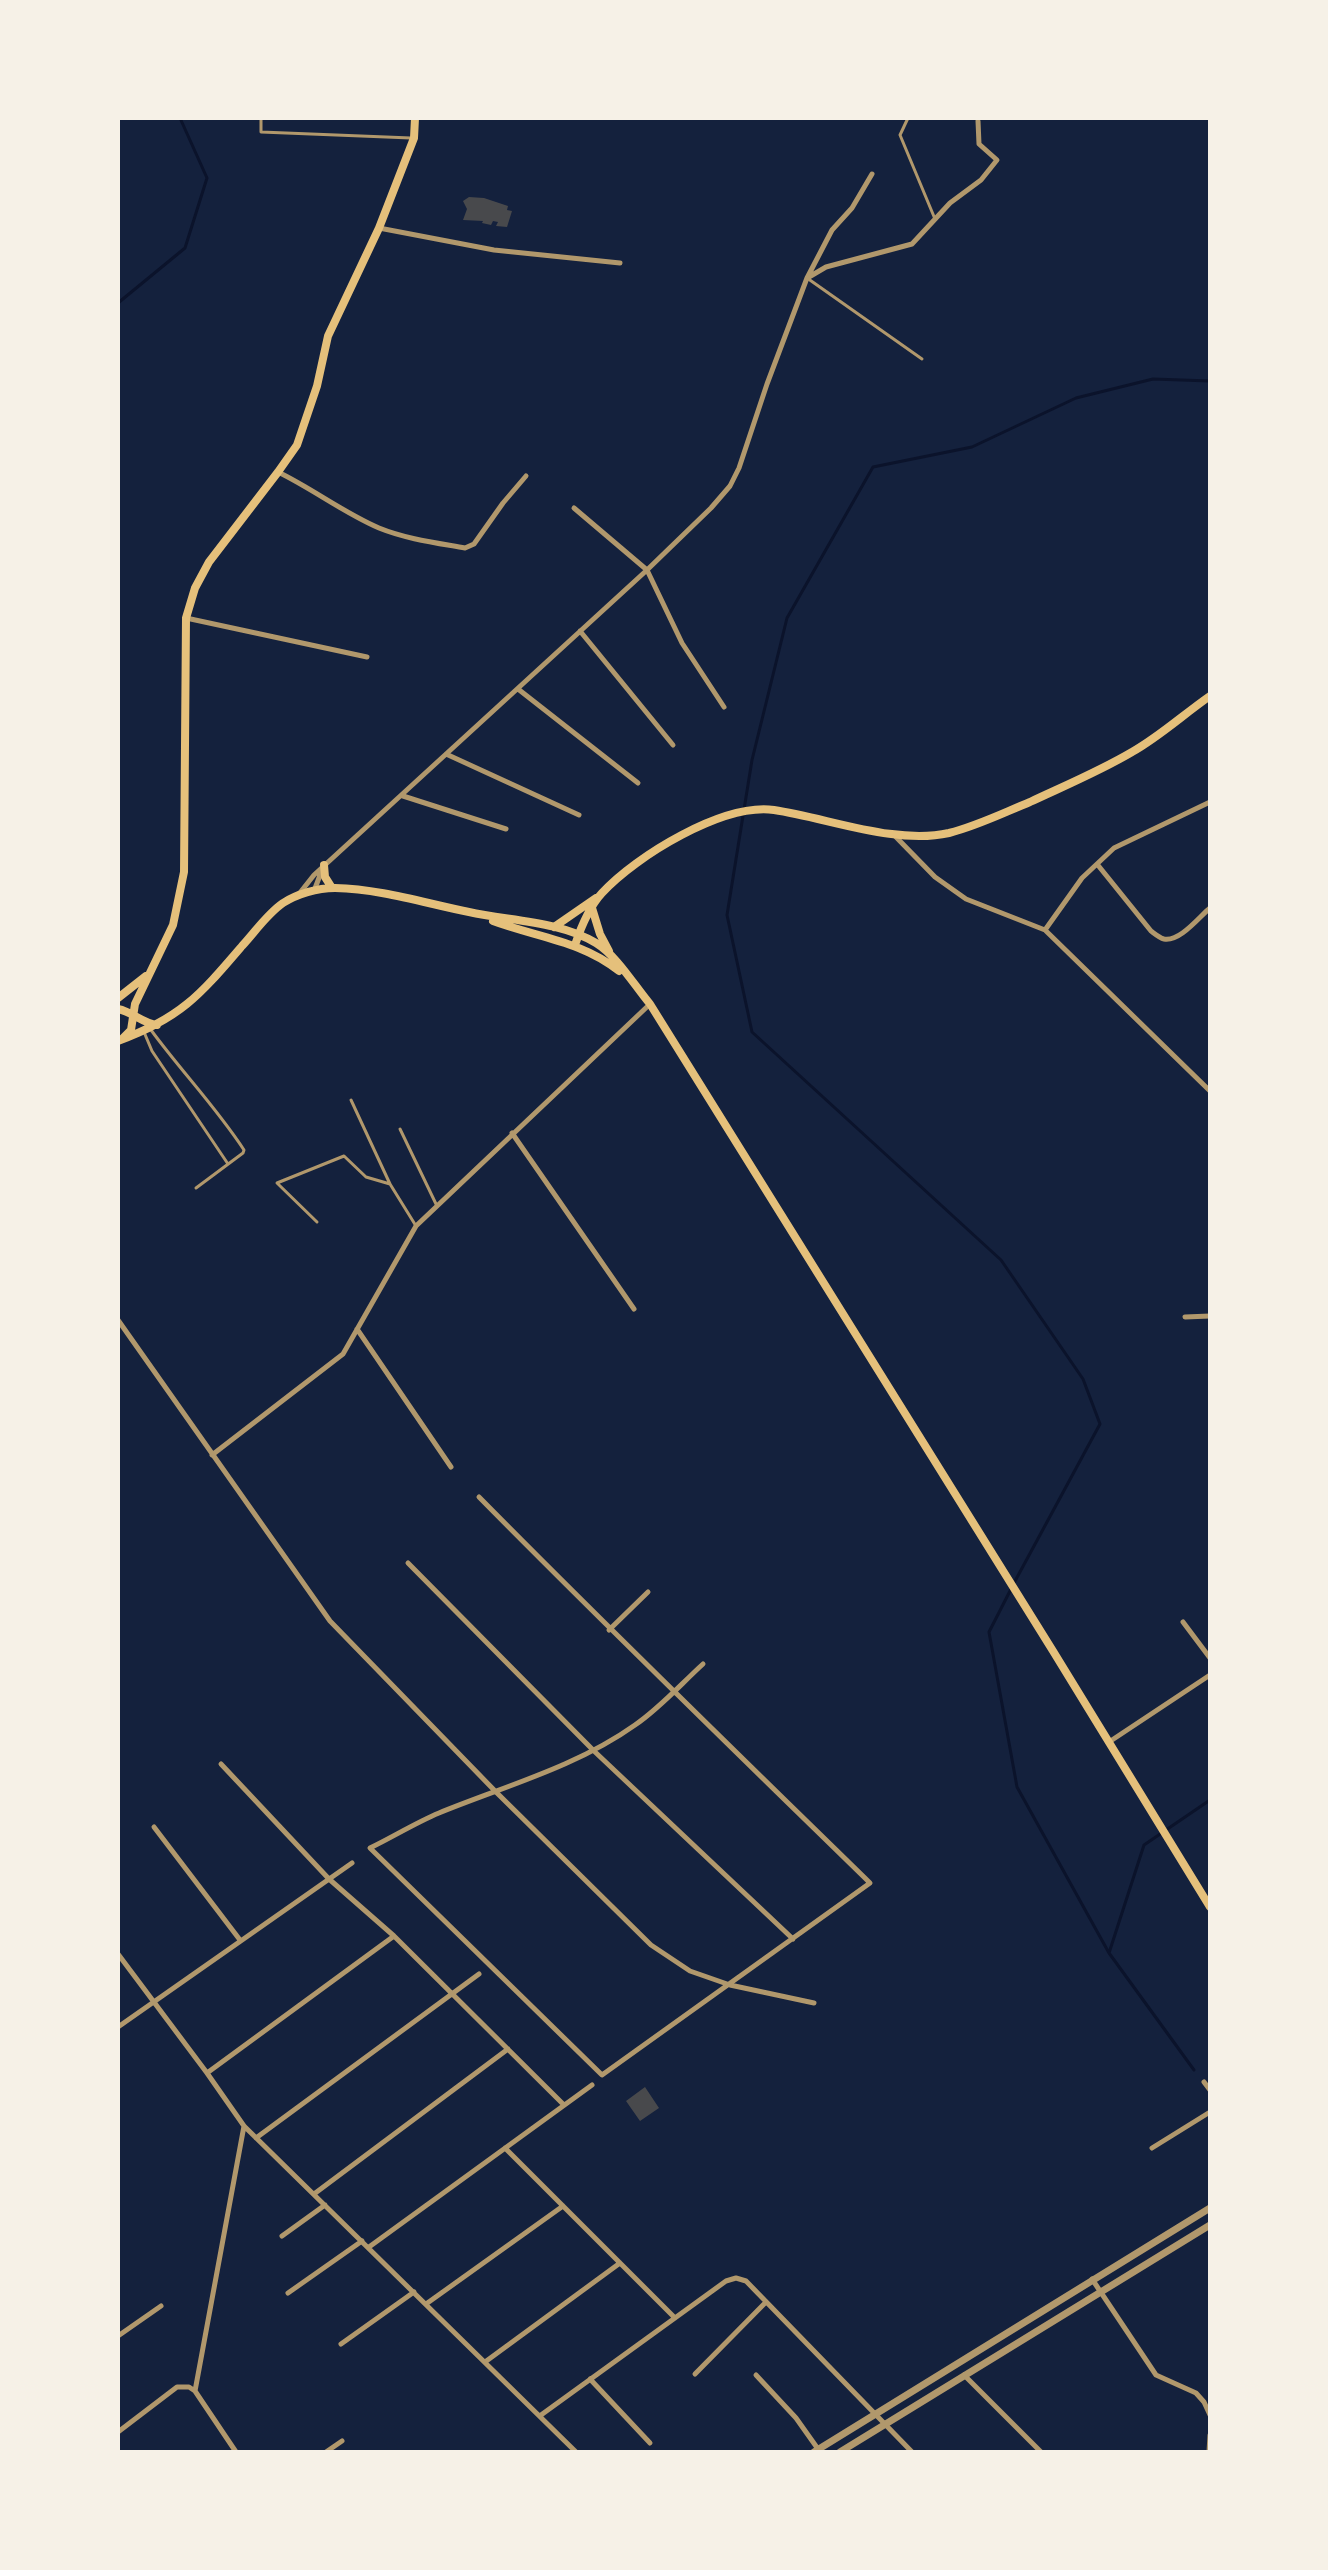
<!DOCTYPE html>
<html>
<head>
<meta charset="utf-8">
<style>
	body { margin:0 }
	#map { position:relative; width:1328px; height:2570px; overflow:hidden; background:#14213d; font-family:"Golos Text",sans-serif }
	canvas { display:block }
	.frame { position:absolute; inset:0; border:120px solid #f6f1e7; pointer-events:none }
</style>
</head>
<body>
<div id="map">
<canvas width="1328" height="2570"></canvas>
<div class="frame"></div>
</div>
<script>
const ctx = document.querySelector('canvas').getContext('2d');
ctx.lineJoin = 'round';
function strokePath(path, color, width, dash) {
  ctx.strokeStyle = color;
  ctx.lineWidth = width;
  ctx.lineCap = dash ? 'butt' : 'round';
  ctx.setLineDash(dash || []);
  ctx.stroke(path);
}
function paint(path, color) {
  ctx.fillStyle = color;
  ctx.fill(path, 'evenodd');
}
strokePath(new Path2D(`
	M 118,303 L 185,248 L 207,178 L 180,118
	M 1014,1583 L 1100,1424 L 1083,1379 L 1001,1260 L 752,1032 L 727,915 L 752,760 L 787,618 L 873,467 L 972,447 L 1076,398 L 1153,379 L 1210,381
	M 1011,1589 L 989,1632 L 1017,1787 L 1109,1953 L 1194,2070
	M 1109,1953 L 1144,1845 L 1210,1800`), '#0b132b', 3);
paint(new Path2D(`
	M 469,197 L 484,198 L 508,206 L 507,210 L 512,211 L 507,227 L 496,226 L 498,222 L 493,221 L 491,225 L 482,223 L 483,221 L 463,220 L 467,209 L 463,201 Z
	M 645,2087 L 659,2108 L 640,2121 L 626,2101 Z`), '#48494c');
strokePath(new Path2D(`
	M 261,118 L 261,132 L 411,138
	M 908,118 L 900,135 L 935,219
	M 807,278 L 922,359
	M 151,1030 C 181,1071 216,1107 244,1150 L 243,1153 L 196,1188
	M 144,1032 L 152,1051 L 228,1164
	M 351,1100 L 390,1184 L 416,1226
	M 400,1129 L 436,1204
	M 317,1222 L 277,1183 L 344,1156 L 366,1177 L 390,1184`), '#b1986c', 3);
strokePath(new Path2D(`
	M 379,228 L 494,250 L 620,263
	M 809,277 L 826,267 L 912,244 L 950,203 L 981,180 L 997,160 L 979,144 L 978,121
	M 278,472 C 313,489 344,513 379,528 C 406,539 437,543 465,548 L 474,544 L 503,503 L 526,476
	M 574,508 L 647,570 L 682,643 L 724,707
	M 186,618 L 367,657
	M 580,631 L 673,745
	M 518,689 L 638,783
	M 446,754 L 579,815
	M 403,796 L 506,829
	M 894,835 L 935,877 L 966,899 L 1045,930 L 1210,1091
	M 1097,864 L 1151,931 C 1155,934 1160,938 1164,939 C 1180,942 1199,917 1210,908
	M 314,891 L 322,870
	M 299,894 L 314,875 L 647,570 L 711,508 L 730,486 L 739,468 L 767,384 L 807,278 L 832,230 L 852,208 L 872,174
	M 1045,930 L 1082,878 L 1114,848 L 1210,802
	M 512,1133 L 634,1309
	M 1185,1317 L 1210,1316
	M 118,1320 L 330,1621 L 496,1792 L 651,1945 L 690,1971 L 730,1985 L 814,2003
	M 357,1329 L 451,1467
	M 212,1455 L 343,1354 L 416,1226 L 650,1004
	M 479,1497 C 608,1628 739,1755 870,1883 L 602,2075 L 370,1848 C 393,1837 415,1823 439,1813 C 505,1786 576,1767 635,1725 C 660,1708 681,1684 703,1664
	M 408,1563 L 594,1751 L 793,1939
	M 1183,1622 L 1210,1658
	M 609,1630 L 648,1592
	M 1109,1742 L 1210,1675
	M 221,1764 L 329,1879 L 394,1936 L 564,2105
	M 154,1827 L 240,1940
	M 118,1954 L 207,2073 L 244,2126 L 576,2452
	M 118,2027 L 352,1863
	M 207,2073 L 394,1936
	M 1204,2082 L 1210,2090
	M 256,2138 L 479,1974
	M 505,2148 L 675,2318
	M 1152,2148 L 1210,2112
	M 314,2194 L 508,2049
	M 282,2236 L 325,2205
	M 369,2247 L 592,2085
	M 1092,2279 L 1156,2375 L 1196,2393 L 1204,2402 L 1210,2415
	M 288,2293 L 362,2241
	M 426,2304 L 563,2206
	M 118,2336 L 161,2306
	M 341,2344 L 414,2292
	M 485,2362 L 620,2263
	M 695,2374 L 766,2302
	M 756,2375 L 796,2418 L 818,2449
	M 964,2375 L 1041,2452
	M 590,2379 L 650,2443
	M 541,2415 L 726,2281 L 736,2278 L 746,2281 L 912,2452
	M 118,2432 L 177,2387 L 189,2387 L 195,2391
	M 236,2452 L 195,2391 L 244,2126
	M 326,2452 L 342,2441
	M 1209,2452 L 1210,2435`), '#b1986c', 5);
strokePath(new Path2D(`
	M 814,2452 L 1210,2208
	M 840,2452 L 1210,2225`), '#b1986c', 7);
strokePath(new Path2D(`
	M 324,865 L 325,877 L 332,888
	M 592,908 L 600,934 L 609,951
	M 493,921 C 536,937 582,941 619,971
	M 554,927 L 596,898
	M 575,945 C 581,927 589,907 602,893 C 636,856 723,803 774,810 C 828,818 895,845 949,833 C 977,826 1003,813 1030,802 C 1064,786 1100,771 1132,752 C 1159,737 1184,714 1210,696
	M 118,998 L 146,976
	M 118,1009 C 133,1012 142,1023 157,1025
	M 123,1038 L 131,1030 L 135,1004 L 173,925 L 184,872 L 186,618 L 195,588 L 209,562 L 278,472 L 297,445 L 317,386 L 328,336 L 379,228 L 414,138 L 415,118
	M 118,1041 C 181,1018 200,995 242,946 C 255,932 267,914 283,903 C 297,894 317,888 335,888 C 381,889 424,903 469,912 C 510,921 559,921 596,943 C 617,956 634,985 650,1004 L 1053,1651 L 1210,1907`), '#e5c07b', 8);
</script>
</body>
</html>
